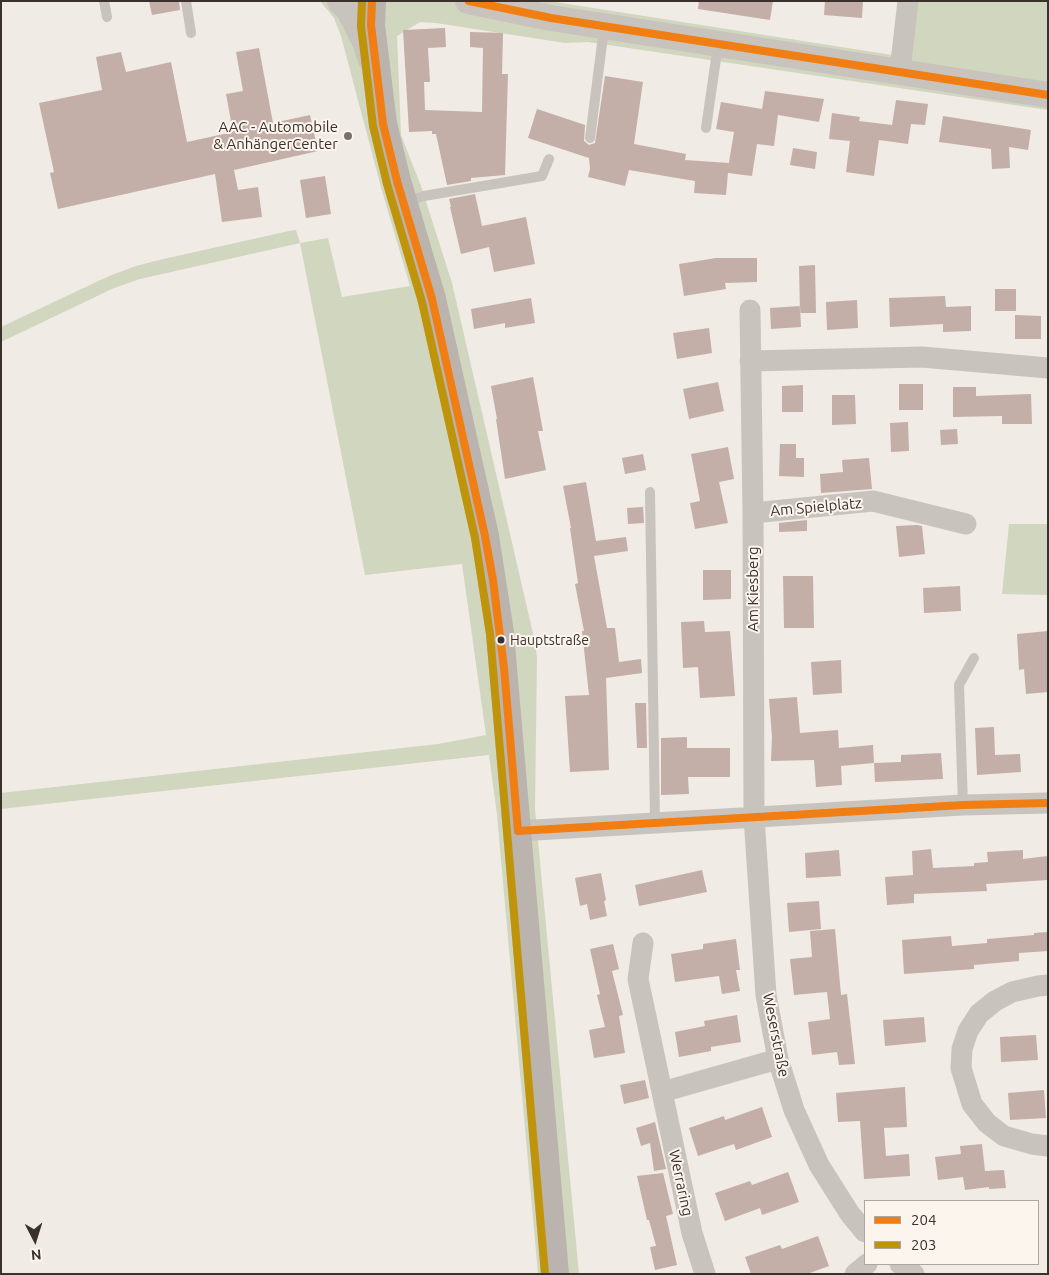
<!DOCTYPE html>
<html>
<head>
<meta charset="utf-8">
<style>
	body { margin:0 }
	#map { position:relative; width:1049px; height:1275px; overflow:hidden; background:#f0ebe5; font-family:Ubuntu,sans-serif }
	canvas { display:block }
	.frame { position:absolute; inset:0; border:2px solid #3b302b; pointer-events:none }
	.legend { position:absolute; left:864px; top:1200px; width:175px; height:65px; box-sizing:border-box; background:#fbf5ee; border:1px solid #aea6a0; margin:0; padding:6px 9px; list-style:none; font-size:15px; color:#3b302b }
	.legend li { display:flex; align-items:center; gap:10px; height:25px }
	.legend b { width:25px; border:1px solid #aea6a0 }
	.north { position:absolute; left:10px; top:1215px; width:50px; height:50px; -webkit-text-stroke:4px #fbf5ee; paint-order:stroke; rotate:175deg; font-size:14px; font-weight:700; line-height:20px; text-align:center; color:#3b302b }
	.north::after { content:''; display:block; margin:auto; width:18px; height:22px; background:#3b302b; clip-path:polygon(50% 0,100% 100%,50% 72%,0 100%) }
</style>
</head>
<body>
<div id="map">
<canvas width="1049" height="1275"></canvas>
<div class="frame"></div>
<ul class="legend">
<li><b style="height:6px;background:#f07e12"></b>204</li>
<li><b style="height:6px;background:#bf940b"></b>203</li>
</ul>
<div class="north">N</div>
</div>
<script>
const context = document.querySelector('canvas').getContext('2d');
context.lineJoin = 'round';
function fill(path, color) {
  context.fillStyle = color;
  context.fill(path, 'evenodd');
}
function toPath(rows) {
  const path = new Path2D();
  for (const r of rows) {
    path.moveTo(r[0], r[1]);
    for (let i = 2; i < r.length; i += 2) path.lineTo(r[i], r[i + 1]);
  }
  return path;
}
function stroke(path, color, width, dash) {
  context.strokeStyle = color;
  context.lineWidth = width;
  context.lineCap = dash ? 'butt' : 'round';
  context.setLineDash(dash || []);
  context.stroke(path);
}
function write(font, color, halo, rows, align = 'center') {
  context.font = font + ' Ubuntu,sans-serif';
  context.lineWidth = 4;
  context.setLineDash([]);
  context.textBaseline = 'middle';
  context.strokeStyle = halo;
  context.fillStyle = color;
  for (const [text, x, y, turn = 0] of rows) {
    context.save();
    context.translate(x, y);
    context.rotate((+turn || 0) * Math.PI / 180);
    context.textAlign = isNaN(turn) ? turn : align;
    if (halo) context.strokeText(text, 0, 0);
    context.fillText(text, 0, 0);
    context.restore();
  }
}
fill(toPath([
	[320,1,549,1,911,58,916,1,1048,1,1048,110,588,42,565,43,436,23,420,22,397,36,401,135,421,186,452,283,535,642,537,658,535,809,579,1274,538,1274,497,815,489,755,1,809,1,793,438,744,486,735,462,564,365,575,300,243,140,279,114,288,1,342,1,327,109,276,136,266,159,260,289,231,296,230,300,243,328,238,342,297,410,286,382,191,341,36,334,18],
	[1009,524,1048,524,1048,595,1002,594]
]), '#d1d6bf');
fill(toPath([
	[149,1,179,1,180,10,152,15],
	[699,1,773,1,770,20,698,9],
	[825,1,863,1,862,18,824,15],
	[445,28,446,47,428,48,430,82,424,82,425,110,482,112,483,48,470,47,470,32,503,33,502,74,508,74,505,175,471,178,471,181,447,185,436,134,432,134,432,131,409,132,403,30],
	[259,48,273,123,310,115,318,151,234,170,238,190,258,187,262,217,222,222,215,174,58,209,50,173,54,172,39,103,102,90,96,57,121,52,126,72,171,62,187,142,233,132,226,94,243,91,236,52],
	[605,76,643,82,634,144,686,154,685,160,729,163,728,168,734,132,716,129,721,102,762,109,765,91,824,99,819,122,778,115,774,146,757,144,752,176,728,173,726,195,694,193,695,181,629,170,625,186,588,177,590,169,589,158,528,138,537,109,585,125,584,141,589,145,595,143],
	[896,100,928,104,925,125,911,124,908,144,879,140,874,176,846,172,850,141,829,139,832,113,860,117,859,121,892,125],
	[943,116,1031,130,1028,150,1009,147,1010,168,992,169,991,149,939,142],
	[793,148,817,152,815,169,790,165],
	[325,176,331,214,306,218,300,180],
	[475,194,482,226,526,217,535,264,494,272,489,247,461,254,450,207,451,207,449,199],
	[716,258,757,258,757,282,725,283,726,289,684,296,679,264],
	[815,265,816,313,800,313,799,266],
	[995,289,1016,289,1016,311,995,311],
	[945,296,946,307,971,306,971,331,943,332,943,324,890,327,889,298],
	[531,298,535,323,505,328,505,323,474,329,471,309],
	[857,300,858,328,827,330,826,302],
	[800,306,801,327,771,329,770,308],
	[1015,315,1041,316,1041,339,1015,339],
	[709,328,712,353,677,359,673,333],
	[533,377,543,431,538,431,546,470,505,479,496,419,497,419,491,386],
	[718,382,724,411,689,419,683,389],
	[899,384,923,384,923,410,899,410],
	[803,385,803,412,782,412,782,386],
	[953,387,976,387,976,396,1031,394,1032,424,1002,424,1002,416,953,417],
	[832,395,855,395,856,424,832,425],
	[908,422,909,451,891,452,890,423],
	[957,429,958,444,941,445,940,430],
	[780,444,796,444,796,458,804,458,804,477,779,476],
	[728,447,734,479,719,482,728,523,695,529,690,503,700,501,691,454],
	[643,454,646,470,625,474,622,458],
	[869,458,872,489,821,493,820,474,843,472,842,460],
	[586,482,596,541,626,537,628,551,594,556,607,628,615,628,619,662,641,659,642,673,606,678,609,770,570,772,565,696,589,695,582,631,584,631,575,584,578,583,570,528,571,528,563,486],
	[643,507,644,523,628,524,627,508],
	[807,520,807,531,779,532,779,523],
	[917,525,922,526,925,554,899,557,896,526],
	[703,570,731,570,731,599,703,600],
	[783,576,813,576,814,628,784,628],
	[960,586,961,611,924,613,923,588],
	[704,621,705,632,730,631,735,696,700,698,698,667,683,668,681,622],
	[1048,631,1048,692,1026,694,1024,669,1019,670,1017,634],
	[841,660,842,693,813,695,811,662],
	[797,697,800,733,838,730,839,748,873,745,874,763,841,766,842,785,816,787,814,760,771,761,772,737,769,699],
	[635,703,646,703,647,748,637,748],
	[994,727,995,755,1020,754,1021,772,977,775,975,728],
	[687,737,687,748,730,748,730,777,688,777,689,794,661,795,661,738],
	[941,753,943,779,875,782,874,763,901,762,901,755],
	[931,849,933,868,974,866,974,863,988,862,987,852,1023,850,1023,859,1048,856,1048,880,986,884,987,891,914,894,914,903,887,905,885,877,913,875,912,851],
	[839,850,841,876,806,878,805,853],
	[702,870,707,892,639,906,635,885],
	[601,873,606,900,604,901,607,916,590,920,587,904,580,906,575,878],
	[819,901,821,929,789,932,787,903],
	[835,929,841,995,847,994,855,1064,839,1065,837,1052,812,1055,808,1022,830,1019,827,992,794,995,790,959,812,957,810,931],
	[1048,932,1048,951,1019,953,1019,961,974,965,974,969,904,974,902,940,951,936,952,946,987,943,987,939,1034,935,1034,933],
	[736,939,740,970,736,970,740,991,722,994,719,976,675,982,671,954,703,949,703,944],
	[613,944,619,969,612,971,623,1015,619,1016,625,1053,594,1058,589,1030,605,1027,597,995,600,994,590,949],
	[737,1015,741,1042,711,1047,711,1051,679,1057,675,1032,705,1026,704,1021],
	[924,1017,926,1042,885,1046,883,1020],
	[1036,1035,1038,1060,1001,1062,1000,1037],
	[645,1080,649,1098,624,1104,620,1085],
	[905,1087,907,1127,884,1128,886,1156,909,1154,910,1176,864,1179,860,1121,838,1122,836,1093],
	[1044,1090,1046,1118,1010,1120,1008,1093],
	[762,1107,772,1137,736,1150,734,1144,698,1156,689,1128,724,1116,725,1120],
	[655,1122,666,1169,654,1171,650,1143,641,1146,636,1128],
	[982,1144,985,1171,1004,1170,1006,1188,989,1189,989,1187,965,1190,963,1177,938,1180,935,1157,961,1154,960,1146],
	[788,1172,799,1202,762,1215,760,1208,725,1221,715,1193,750,1181,752,1185],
	[663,1173,673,1214,666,1216,677,1265,655,1270,650,1247,656,1246,649,1220,647,1220,637,1176],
	[818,1236,829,1266,807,1274,751,1274,745,1257,780,1245,782,1249]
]), '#c3afa7');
stroke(toPath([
	[104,1,107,17],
	[186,1,191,33],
	[706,128,718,45],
	[590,138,604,28],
	[404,202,424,196,542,176,549,159],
	[650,492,655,822],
	[963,805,959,685,974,658]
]), '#c9c3be', 10);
stroke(toPath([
	[900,71,908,1],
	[750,310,753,513,754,817,766,995,778,1059,794,1110,819,1165,850,1214,865,1232],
	[750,361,922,357,1048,368],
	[753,513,873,501,966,524],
	[518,831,963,805,1048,803],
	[643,943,638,979,692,1233,705,1274],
	[1048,985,1038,986,1012,992,995,1001,979,1014,968,1031,962,1049,961,1068,972,1104,987,1123,1004,1136,1032,1144,1048,1146],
	[662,1092,778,1059],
	[900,1264,914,1274],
	[855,1274,867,1264]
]), '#c9c3be', 21);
stroke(toPath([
	[340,1,349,10,365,42,371,60],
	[468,1,551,18,1048,95]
]), '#c9c3be', 26);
stroke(toPath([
	[372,1,371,25,383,124,397,181,432,299,485,536,500,633,555,1274]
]), '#bab3ae', 28);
stroke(toPath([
	[372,1,371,25,383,124,397,181,432,299,485,536,493,580,504,668,518,831],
	[469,1,551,18,1048,95],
	[518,831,963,805,1048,803]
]), '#f07e12', 8);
stroke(toPath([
	[362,1,361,26,373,126,387,184,422,302,475,538,490,634,545,1274]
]), '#bf940b', 8);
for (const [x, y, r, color] of [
	[348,136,5,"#7a716c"],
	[501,640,4.5,"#3b302b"]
]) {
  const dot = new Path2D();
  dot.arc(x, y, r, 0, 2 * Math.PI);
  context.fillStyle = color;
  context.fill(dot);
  stroke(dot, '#fbf5ee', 2);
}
write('14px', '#3b302b', '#fbf5ee', [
	["Hauptstraße",510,640]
], 'left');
write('15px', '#3b302b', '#fbf5ee', [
	["AAC - Automobile",338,127],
	["& AnhängerCenter",338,144]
], 'right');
write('15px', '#3b302b', '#fbf5ee', [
	["Am Spielplatz",816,507,-5],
	["Am Kiesberg",753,589,-90],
	["Weserstraße",776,1035,79],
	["Werraring",681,1183,78]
]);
</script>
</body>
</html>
